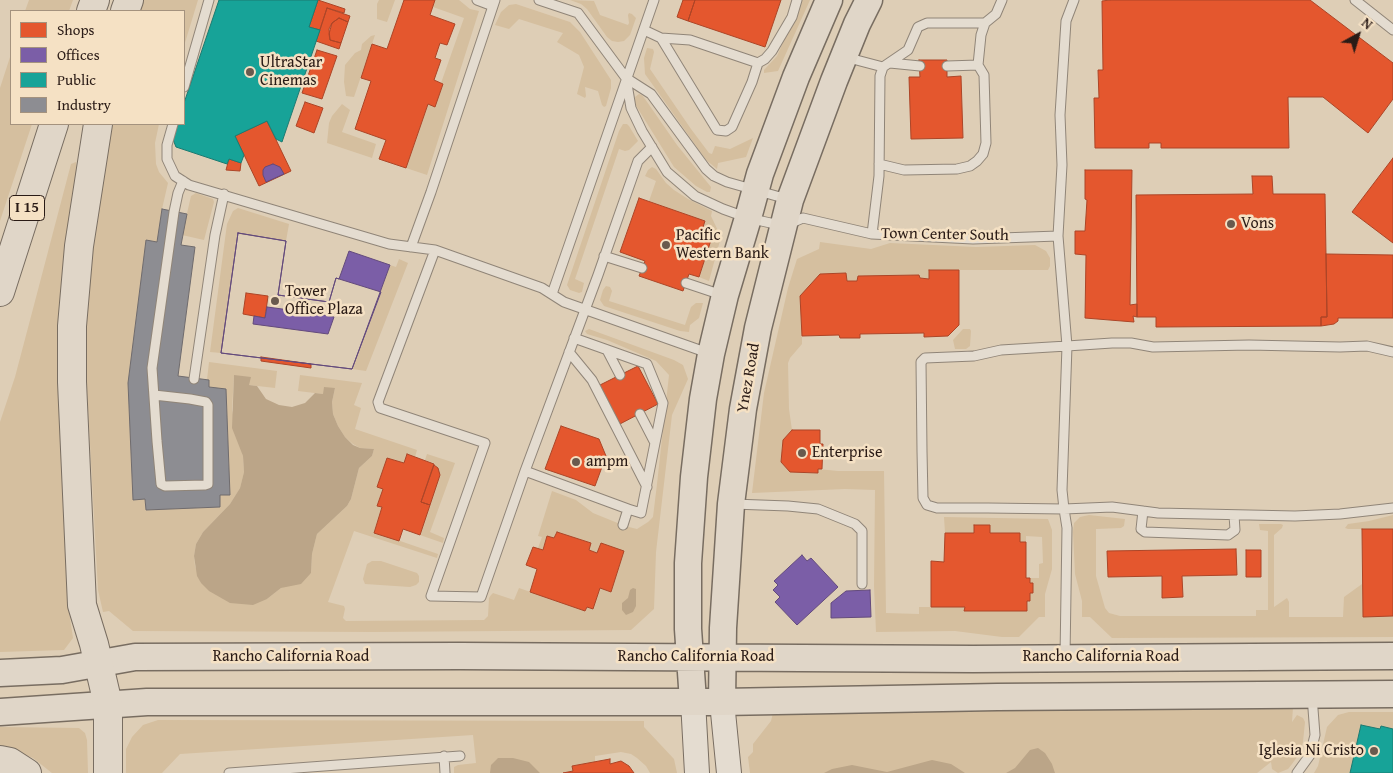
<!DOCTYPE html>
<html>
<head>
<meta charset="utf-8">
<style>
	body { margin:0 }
	#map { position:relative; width:1393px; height:773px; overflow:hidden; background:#deceb6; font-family:"Gentium Book Plus",serif }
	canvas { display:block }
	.legend { position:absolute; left:10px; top:10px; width:175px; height:115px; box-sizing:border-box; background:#f5e1c4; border:1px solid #a4927e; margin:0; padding:6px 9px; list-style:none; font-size:15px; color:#2a1b16 }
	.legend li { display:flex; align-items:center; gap:10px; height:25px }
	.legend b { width:25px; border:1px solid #a4927e }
	.north { position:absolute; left:1333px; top:10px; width:50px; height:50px; -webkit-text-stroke:4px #f5e1c4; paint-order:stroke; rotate:39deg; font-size:14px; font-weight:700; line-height:20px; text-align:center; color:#2a1b16 }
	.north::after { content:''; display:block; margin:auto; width:18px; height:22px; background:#2a1b16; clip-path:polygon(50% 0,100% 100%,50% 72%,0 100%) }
</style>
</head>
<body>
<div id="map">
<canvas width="1393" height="773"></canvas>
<ul class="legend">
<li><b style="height:14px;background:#e4572e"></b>Shops</li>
<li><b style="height:14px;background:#7b5ea7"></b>Offices</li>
<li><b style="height:14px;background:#17a398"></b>Public</li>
<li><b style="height:14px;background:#8d8d92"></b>Industry</li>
</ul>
<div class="north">N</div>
</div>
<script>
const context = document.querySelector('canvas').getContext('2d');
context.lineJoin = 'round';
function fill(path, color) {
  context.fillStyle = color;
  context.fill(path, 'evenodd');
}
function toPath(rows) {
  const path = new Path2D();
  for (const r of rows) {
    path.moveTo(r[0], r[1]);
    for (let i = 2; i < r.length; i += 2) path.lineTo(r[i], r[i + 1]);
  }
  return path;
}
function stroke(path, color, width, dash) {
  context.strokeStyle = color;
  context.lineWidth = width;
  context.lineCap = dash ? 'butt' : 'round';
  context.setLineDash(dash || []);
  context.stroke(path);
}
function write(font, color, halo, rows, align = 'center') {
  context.font = font + ' "Gentium Book Plus",serif';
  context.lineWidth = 5;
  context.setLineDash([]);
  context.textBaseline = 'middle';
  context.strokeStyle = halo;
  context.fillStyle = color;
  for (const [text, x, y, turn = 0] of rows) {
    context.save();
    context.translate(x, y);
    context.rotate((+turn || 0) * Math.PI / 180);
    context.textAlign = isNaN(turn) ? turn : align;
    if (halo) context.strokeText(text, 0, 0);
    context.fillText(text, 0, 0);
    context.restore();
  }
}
fill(toPath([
	[29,0,73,0,69,11,25,11],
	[139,0,198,0,184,46,184,11,136,11],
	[379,0,395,0,387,22,377,19,377,4],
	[435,0,459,0,470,9,479,11,427,175,406,168,428,104,435,106,443,84,441,83,464,18,433,7],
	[570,0,594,1,600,15,628,25,629,23,628,15,629,13,632,14,636,18,630,35,624,41,618,42,612,41,607,37,587,9,581,4],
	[802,0,810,0,778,71,764,73,764,70,777,56],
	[516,4,570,22,580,32,611,80,611,88,606,106,604,107,602,105,598,91,585,87,586,96,585,98,577,94,584,67,579,55,557,42,563,33,519,19,509,29,495,25,501,12,509,5],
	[375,35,354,97,346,96,344,82,345,65,355,53,361,50,362,44,371,36],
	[647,48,653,49,654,52,650,69,691,129,709,153,712,154,715,146,730,149,753,138,746,157,718,163,717,169,706,160,645,74,644,58],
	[11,54,11,124,32,124,0,221,0,88],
	[639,94,642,95,645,99,677,145,711,187,710,192,707,192,696,186,674,167,635,104,635,97],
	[342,104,350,110,342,132,376,144,372,158,327,143,329,123,332,116],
	[110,124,159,124,155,143,156,164,159,172,168,183,162,209,157,242,146,241,128,383,133,499,145,499,146,510,220,507,220,495,230,495,226,390,209,387,209,381,207,380,209,362,277,371,275,388,249,385,234,375,232,410,243,456,244,472,240,488,230,504,203,532,196,544,194,556,195,566,201,583,267,599,281,588,311,573,312,554,317,534,347,506,351,499,359,468,372,456,374,449,360,448,353,444,345,437,338,426,333,414,332,402,335,388,323,394,298,391,300,375,362,383,354,405,361,408,355,429,417,450,415,457,407,454,404,463,387,458,377,487,383,489,377,505,382,507,374,532,438,554,437,558,354,531,328,602,344,606,345,609,343,618,346,621,484,620,488,616,489,598,491,595,493,593,514,600,519,588,585,611,587,607,593,609,600,588,611,592,624,551,601,544,597,553,589,550,591,543,557,532,554,538,547,536,543,550,538,548,542,537,538,536,552,491,576,500,593,513,625,526,637,529,648,522,653,517,657,484,669,375,656,361,607,340,587,334,585,331,589,329,674,360,683,365,688,379,672,415,656,552,654,609,631,630,374,632,133,631,109,611,103,612,98,590,85,352,86,294],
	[623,124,627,124,629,126,638,141,629,150,625,151,619,149,575,279,584,283,582,292,579,293,570,290,567,285,619,131],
	[76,162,77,168,63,289,61,452,67,552,69,611,73,638,64,650,0,652,0,422,15,377,34,305,71,164],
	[652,167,656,169,666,183,674,190,688,199,712,211,711,216,721,237,709,281,699,277,712,237,701,233,705,221,649,201,656,181,645,176,648,170],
	[196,193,213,199,214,202,204,240,182,235,191,196],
	[238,208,289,224,286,241,238,234,221,353,210,352,227,224,233,211],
	[820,242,871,249,890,243,976,247,1035,245,1046,251,1050,258,1050,266,1048,270,929,270,929,279,920,278,919,275,858,276,857,281,847,281,846,273,820,274,802,336,802,344,790,358,788,363,789,409,792,430,783,440,781,462,790,472,818,473,818,469,838,471,884,471,886,613,919,614,919,607,965,607,965,611,1027,611,1030,593,1033,593,1030,578,1039,578,1039,564,1043,563,1042,537,1026,536,1026,542,1020,542,1020,533,990,533,989,525,974,525,974,533,945,533,944,517,1048,519,1052,530,1052,569,1045,594,1045,617,1039,617,1019,637,1002,637,955,631,876,632,874,586,875,490,845,489,752,493,764,393,788,288,797,259,819,249],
	[399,259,408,263,366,371,352,369,390,265,396,267],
	[606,286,610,287,612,291,609,301,685,325,691,307,696,303,703,303,699,318,690,325,689,332,680,331,604,306,600,300,603,290],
	[963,329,970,329,971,331,970,346,966,349,955,349,953,340],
	[427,454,455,463,430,532,444,538,443,543,420,535,440,475,439,471,434,463,425,460],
	[1089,515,1125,519,1124,526,1121,528,1096,529,1096,576,1105,608,1109,613,1120,616,1256,616,1256,610,1268,610,1268,531,1260,530,1259,524,1281,524,1283,525,1282,528,1274,535,1274,607,1287,598,1289,602,1289,617,1343,617,1344,597,1362,584,1363,616,1393,616,1393,637,1112,638,1090,617,1082,617,1082,601,1075,574,1073,532,1074,523,1080,517],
	[1393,515,1393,529,1348,529,1345,528,1348,524,1369,521],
	[372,561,381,561,417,573,419,576,419,582,416,585,410,587,365,584,363,579,367,564],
	[1293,707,1292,722,1297,715,1303,718,1305,722,1303,742,1300,753,1292,764,1288,769,1278,773,1272,769,1271,762,1257,773,750,773,748,757,753,752,753,744,771,721,773,713],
	[1349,712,1393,712,1393,773,1314,773,1318,766,1327,727,1338,715],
	[158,720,644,721,644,727,674,759,677,773,650,773,646,766,637,758,631,754,621,752,595,756,595,762,572,766,573,771,563,773,454,773,454,767,458,765,476,763,473,735,180,754,162,773,126,773,126,749,132,737,143,725],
	[0,727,79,728,85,733,87,740,88,773,52,773,33,758,0,745]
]), '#d5bf9f');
fill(toPath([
	[234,375,251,377,249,385,257,386,266,399,279,405,292,407,305,403,315,393,323,394,324,387,335,388,332,402,333,414,338,426,345,437,353,445,360,448,374,449,372,456,359,468,351,499,347,506,317,534,312,554,311,573,301,584,281,588,267,599,253,605,230,603,209,591,201,583,197,576,194,556,196,544,203,532,230,504,240,488,244,472,243,456,232,428],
	[633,588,636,589,636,606,633,612,626,615,622,610,622,603,628,598,630,590],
	[1038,748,1045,753,1052,764,1055,773,1006,773,1015,768,1030,750],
	[498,758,513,758,529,762,540,773,490,773,491,765],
	[932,760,951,764,965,773,824,773,832,769,852,765,887,772]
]), '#bba588');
const shops = toPath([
	[318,0,345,9,344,13,327,8,320,30,309,27,318,0],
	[404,0,435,0,430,15,455,24,447,45,440,43,435,58,441,60,434,80,443,84,435,107,428,104,406,168,379,159,386,140,355,129,371,81,361,78,372,44,387,49,404,0],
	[683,0,695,0,688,21,677,17,683,0],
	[695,0,781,0,765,47,688,21,695,0],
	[1110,0,1310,0,1393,63,1393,99,1368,133,1323,97,1288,97,1289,148,1161,148,1161,143,1149,143,1149,148,1095,148,1094,98,1099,98,1098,70,1103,70,1102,1,1110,0],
	[327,8,350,16,348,22,339,18,332,23,329,29,330,40,341,43,339,49,316,41,327,8],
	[339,18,348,22,341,43,330,40,329,34,332,23,339,18],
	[317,50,337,56,322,99,302,93,317,50],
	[919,60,947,60,947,77,961,76,963,138,911,139,909,77,920,77,919,60],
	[305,102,323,108,314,133,296,126,305,102],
	[267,121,291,171,259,186,235,136,267,121],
	[1393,158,1393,243,1352,212,1393,158],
	[229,159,241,163,240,171,226,170,229,159],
	[1085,170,1132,170,1130,305,1137,304,1137,317,1133,316,1134,322,1085,318,1086,255,1075,254,1075,231,1085,231,1087,200,1085,199,1085,170],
	[1252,176,1272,176,1273,194,1325,194,1327,317,1321,317,1321,326,1156,327,1156,317,1137,317,1136,195,1253,194,1252,176],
	[639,198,705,221,701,233,712,237,699,277,689,274,683,291,639,276,645,261,620,252,639,198],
	[1326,254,1393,255,1393,318,1338,318,1338,321,1334,324,1321,326,1321,317,1327,317,1326,254],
	[929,270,959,270,959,325,948,336,924,337,924,333,860,334,860,338,840,338,839,335,802,336,800,296,820,274,846,273,847,281,857,281,858,276,919,275,920,278,929,279,929,270],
	[246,293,268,296,265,318,243,314,246,293],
	[261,357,311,364,311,368,261,361,261,357],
	[638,366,658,404,618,425,598,386,638,366],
	[561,426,599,439,606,456,595,486,545,469,561,426],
	[792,430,820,430,820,444,823,444,822,469,818,469,818,473,790,472,781,462,783,440,792,430],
	[407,454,434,464,421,502,430,505,420,535,403,529,399,541,374,533,382,507,377,506,383,489,377,487,387,458,404,463,407,454],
	[434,465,438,468,440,475,430,505,421,502,434,465],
	[974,525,990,525,990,533,1020,533,1020,542,1026,542,1026,578,1030,578,1030,583,1033,583,1033,593,1030,593,1030,601,1027,601,1027,611,964,611,965,607,931,607,931,561,944,562,945,533,974,533,974,525],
	[1362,529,1393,529,1393,616,1363,617,1362,529],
	[557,532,591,543,589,550,597,553,601,543,624,551,611,592,600,588,593,609,587,607,585,611,530,592,537,569,526,565,533,547,543,550,547,536,554,538,557,532],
	[1236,549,1237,575,1182,576,1183,597,1162,598,1162,576,1108,577,1107,551,1236,549],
	[1246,550,1261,550,1261,577,1246,577,1246,550],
	[610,759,610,764,621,761,629,766,634,773,563,773,573,771,572,766,610,759]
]);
fill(shops, '#e4572e');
stroke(shops, '#ac4527', 1);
const offices = toPath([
	[273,164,280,167,284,174,266,182,263,175,263,170,265,167,273,164],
	[238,233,286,241,278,295,329,302,336,278,381,292,352,369,221,353,238,233],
	[267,307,312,313,334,317,328,334,253,324,254,316,265,318,267,307],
	[238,233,286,241,278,295,329,302,336,278,339,279,349,251,390,265,352,369,221,353,238,233],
	[802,555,807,561,811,558,838,587,797,625,775,602,780,597,773,590,778,585,774,581,802,555],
	[870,590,871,617,831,618,831,603,846,591,870,590]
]);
fill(offices, '#7b5ea7');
stroke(offices, '#634a7c', 1);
const public = toPath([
	[219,0,318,0,309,27,320,30,282,142,276,139,267,121,235,136,244,155,241,163,229,159,227,164,176,147,172,137,177,124,184,124,184,103,219,0],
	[1361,725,1380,729,1381,726,1393,729,1393,773,1350,773,1361,725]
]);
fill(public, '#17a398');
stroke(public, '#1d7a71', 1);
const industry = toPath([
	[162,209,187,214,181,245,195,247,178,376,209,380,209,387,226,389,230,495,220,495,220,507,146,510,145,499,133,500,128,383,146,240,157,242,162,209]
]);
fill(industry, '#8d8d92');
stroke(industry, '#6f6b6d', 1);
const lane = toPath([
	[477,0,493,6],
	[539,0,578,13,626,78,651,94,706,169,714,176,727,182,787,199],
	[1074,0,1066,21,1060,115,1062,165,1058,236,1067,346,1112,343,1131,343,1153,347,1249,345,1340,347,1367,346,1393,352],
	[1355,0,1393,30],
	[644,30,661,38,690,40,758,63,752,82,732,127,726,131,717,130,661,38],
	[845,57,883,67],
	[758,63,765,59,772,51,792,17,797,0],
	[890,63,920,66],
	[947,66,978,65],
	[626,78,631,108,642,131,667,172,695,196,723,209,748,218,784,226,803,218,872,234,973,239,1058,236],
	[184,87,209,0],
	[173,124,167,145,167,159,175,176,189,185,389,244,435,250,542,288,564,302,708,353],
	[879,164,904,170,957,169,970,166,977,161,983,154,986,143,984,75,978,65,981,35,985,23,996,14,1002,0],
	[872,234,879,176,880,76,883,67,908,50,918,27,927,23,985,23],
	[411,247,431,192,495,0],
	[435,250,378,402,380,408,485,443,431,596,481,597,525,471,598,275,638,161,652,147],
	[604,256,642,268],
	[686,283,722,295],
	[552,294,654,0],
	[574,338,647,364,663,403,641,513,628,509],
	[607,350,620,375],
	[569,352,592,380,647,487],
	[194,379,215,235,224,194],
	[154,395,190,399,206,402,208,405,208,484,205,485,165,486,161,484,157,441,152,368,174,212,178,193,183,181],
	[640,414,655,443],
	[525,471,628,509,623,525],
	[733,504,788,506,818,509,855,524,862,531,862,584],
	[1143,511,1141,529,1145,532,1228,535,1235,530,1234,515],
	[1065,657,1067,528,1064,509,1062,490,1067,346,1001,350,974,356,925,358,921,362,922,451,923,498,927,505,937,508,988,508,1064,509,1112,507,1158,513,1295,516,1340,514,1393,508],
	[444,756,445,773],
	[229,773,460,756],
	[1297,773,1310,755,1315,735,1312,696]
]);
const secondary = toPath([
	[693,701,697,773],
	[722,702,729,773]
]);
const primary = toPath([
	[0,673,62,670,135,657,460,656,973,659,1393,656],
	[693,701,688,629,688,563,694,477,703,399,711,354,725,295,748,218,760,174,796,77,829,0],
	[722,702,723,628,731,504,743,409,758,328,790,200,834,81,857,24,869,0],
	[0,712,147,702,722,702,997,697,1393,694]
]);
const highway = toPath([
	[91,11,95,0],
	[125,11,129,0],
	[98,124,79,246,72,326,72,382,82,605,94,644,108,704,108,773],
	[0,292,54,124],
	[0,760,10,762,27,773]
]);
stroke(lane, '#908578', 11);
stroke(secondary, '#786d61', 26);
stroke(primary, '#786d61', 29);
stroke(highway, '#786d61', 30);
stroke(lane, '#e4dcd0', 9);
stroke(secondary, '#e4dcd0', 24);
stroke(primary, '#e0d6c8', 26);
stroke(highway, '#e0d6c8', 28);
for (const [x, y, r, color] of [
	[250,72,5,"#695a4e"],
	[1231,224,5,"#695a4e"],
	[666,245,5,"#695a4e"],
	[275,301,5,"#695a4e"],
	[802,453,5,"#695a4e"],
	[576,462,5,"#695a4e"],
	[1374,751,5,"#695a4e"]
]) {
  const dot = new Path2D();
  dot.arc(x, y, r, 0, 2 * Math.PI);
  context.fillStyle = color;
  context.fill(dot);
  stroke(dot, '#f5e1c4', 2);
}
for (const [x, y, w] of [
	[27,208,35]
]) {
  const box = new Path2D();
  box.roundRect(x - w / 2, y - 12.5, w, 25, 4);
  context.fillStyle = '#f5e1c4';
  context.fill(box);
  stroke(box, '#2a1b16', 1);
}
write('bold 15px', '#2a1b16', null, [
	["I 15",27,208]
]);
write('16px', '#2a1b16', '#f5e1c4', [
	["UltraStar",260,63],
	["Cinemas",260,81],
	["Vons",1241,224],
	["Pacific",676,236],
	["Western Bank",676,254],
	["Tower",285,292],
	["Office Plaza",285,310],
	["Enterprise",812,453],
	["ampm",586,462],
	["Iglesia Ni Cristo",1364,751,"right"]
], 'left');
write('16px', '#2a1b16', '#f5e1c4', [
	["Town Center South",945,235,1],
	["Ynez Road",749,378,-80],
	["Rancho California Road",291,657],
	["Rancho California Road",696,657],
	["Rancho California Road",1101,657]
]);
</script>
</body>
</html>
